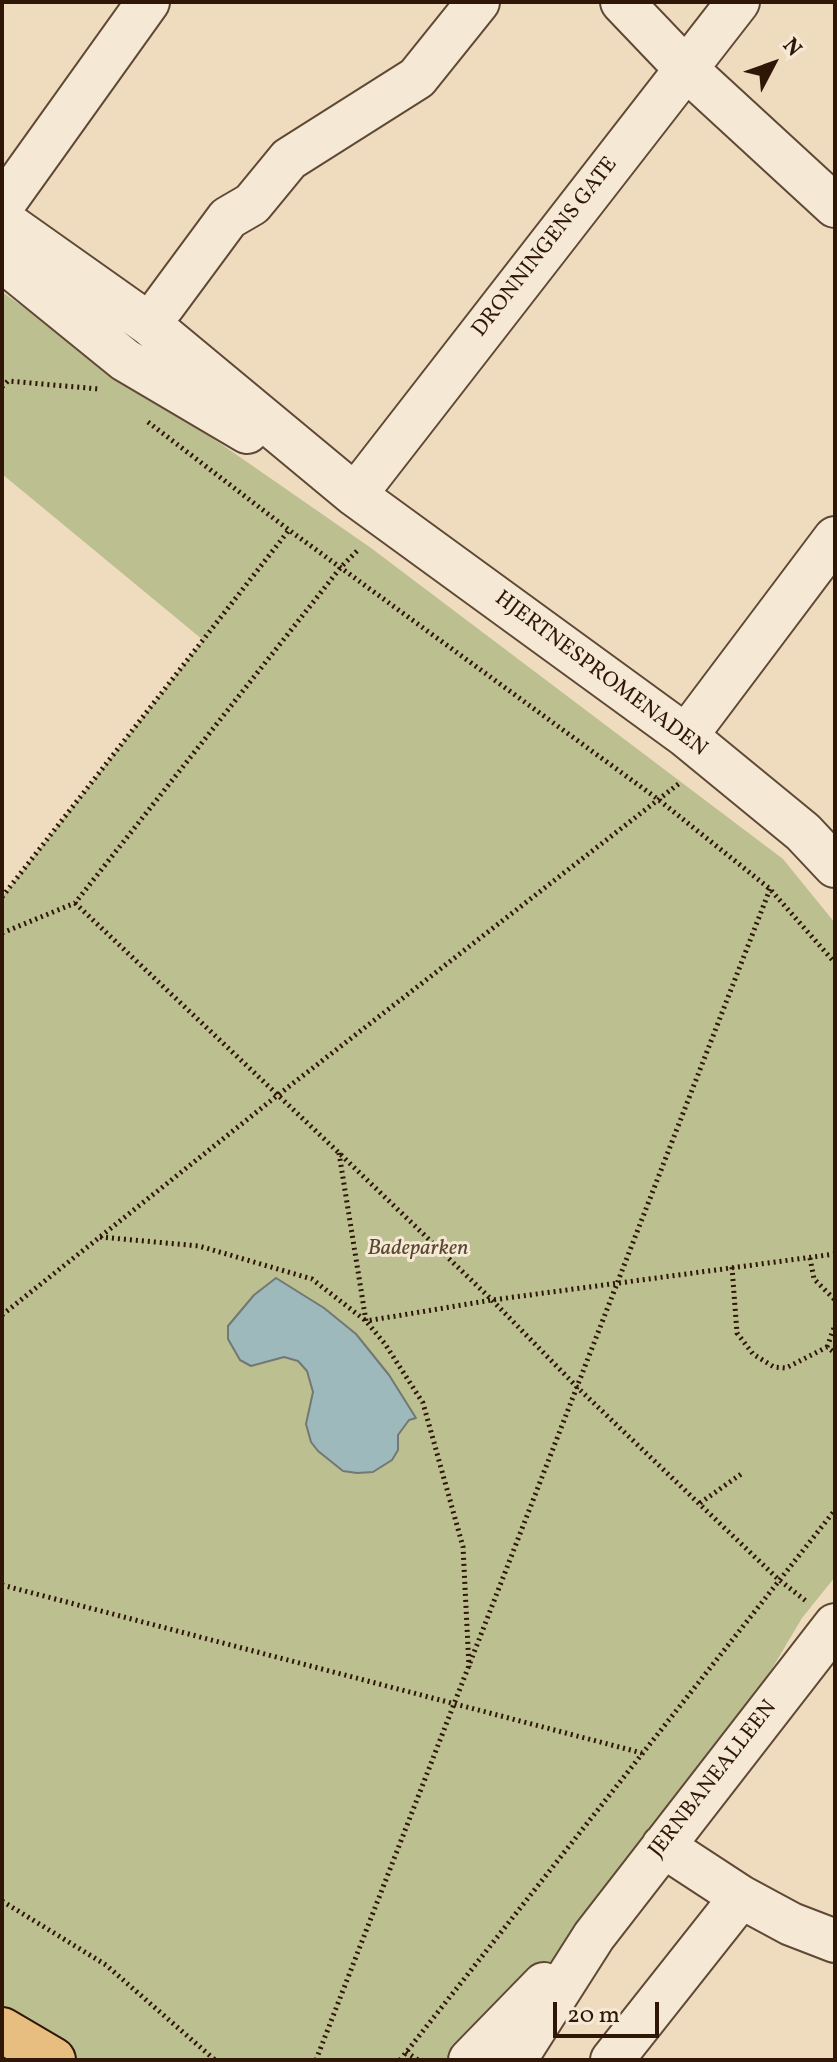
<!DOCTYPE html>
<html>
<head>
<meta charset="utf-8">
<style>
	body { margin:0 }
	#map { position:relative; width:837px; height:2062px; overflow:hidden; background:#efdcbf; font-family:Vollkorn,serif }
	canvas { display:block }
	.frame { position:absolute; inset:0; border:4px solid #2f1607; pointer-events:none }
	.north { position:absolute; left:733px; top:24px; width:80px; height:80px; -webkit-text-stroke:6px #f5e8d5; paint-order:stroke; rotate:49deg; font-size:22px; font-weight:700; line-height:32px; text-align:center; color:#2f1607 }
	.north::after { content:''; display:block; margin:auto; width:28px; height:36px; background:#2f1607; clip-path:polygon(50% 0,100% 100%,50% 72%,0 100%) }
	.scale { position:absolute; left:553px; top:2002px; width:106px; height:36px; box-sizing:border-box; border:4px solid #2f1607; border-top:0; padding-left:10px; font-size:24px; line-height:28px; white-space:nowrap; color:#2f1607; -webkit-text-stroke:6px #f5e8d5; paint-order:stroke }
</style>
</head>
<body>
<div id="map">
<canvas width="837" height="2062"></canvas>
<div class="frame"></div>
<div class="north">N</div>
<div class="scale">20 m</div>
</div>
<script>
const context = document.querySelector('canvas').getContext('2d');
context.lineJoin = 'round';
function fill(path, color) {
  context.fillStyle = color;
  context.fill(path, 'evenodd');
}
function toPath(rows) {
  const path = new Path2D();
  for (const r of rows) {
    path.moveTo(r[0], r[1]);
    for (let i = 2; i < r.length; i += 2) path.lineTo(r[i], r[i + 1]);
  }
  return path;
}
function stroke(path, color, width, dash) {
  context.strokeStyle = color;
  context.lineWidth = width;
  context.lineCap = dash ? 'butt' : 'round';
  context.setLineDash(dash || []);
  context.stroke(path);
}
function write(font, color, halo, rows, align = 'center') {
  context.font = font + ' Vollkorn,serif';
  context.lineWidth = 6;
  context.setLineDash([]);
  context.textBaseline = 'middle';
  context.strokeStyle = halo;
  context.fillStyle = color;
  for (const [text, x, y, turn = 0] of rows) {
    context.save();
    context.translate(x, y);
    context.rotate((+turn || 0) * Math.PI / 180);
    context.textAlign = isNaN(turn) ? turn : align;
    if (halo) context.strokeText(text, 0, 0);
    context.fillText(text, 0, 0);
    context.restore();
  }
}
fill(toPath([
	[2,292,371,548,783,859,835,923,835,1577,802,1618,541,2060,2,2060,2,897,203,640,2,474]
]), '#bcbf90');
const water = toPath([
	[276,1278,324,1308,356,1334,389,1375,416,1418,409,1420,398,1435,398,1450,392,1460,373,1472,357,1473,343,1471,318,1451,311,1442,306,1424,313,1392,307,1371,298,1361,284,1357,251,1366,240,1360,228,1339,228,1326,254,1295,276,1278]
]);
fill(water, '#9eb9bb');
stroke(water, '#727873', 2);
const minor = toPath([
	[622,2,685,68,835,206],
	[2,206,148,2],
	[2,220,149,324,355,495,686,736,803,832,835,866],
	[2,260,125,360,247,432],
	[163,306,228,218,252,204,289,159,417,78,478,2],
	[355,495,738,2],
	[686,736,835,538],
	[663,1846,741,1897,791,1924,835,1941],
	[470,2060,544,1984],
	[515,2060,594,1936,835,1625],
	[612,2060,741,1897]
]);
const major = toPath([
	[2,2030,53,2060]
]);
stroke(minor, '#5f4835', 46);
stroke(major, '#2f1607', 48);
stroke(toPath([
	[2,387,8,381,99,389],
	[148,422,289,530,659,800,770,889,835,963],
	[2,897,289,530],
	[75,903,338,1152,492,1300,578,1388,778,1579,806,1601],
	[2,933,75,903,341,567,357,551],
	[339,1153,366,1321,492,1300,835,1254],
	[100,1237,199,1246,312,1279,366,1321,385,1344,423,1403,463,1547,469,1667],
	[810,1258,814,1279,835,1300],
	[732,1267,737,1333,753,1354,774,1367,786,1368,827,1347,835,1353],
	[2,1315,278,1095,681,782],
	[827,1347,835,1325],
	[700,1503,744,1472],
	[2,1585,642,1753],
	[2,1901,106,1965,215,2060],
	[406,2052,418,2060],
	[316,2060,770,889],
	[400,2060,835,1510]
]), '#2f1607', 5, [2, 4]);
stroke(minor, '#f5e8d5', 42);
stroke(major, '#e8be80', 44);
write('22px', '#2f1607', '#f5e8d5', [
	["DRONNINGENS GATE",546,248,-52],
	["HJERTNESPROMENADEN",600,675,37],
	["JERNBANEALLEEN",714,1780,-52]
]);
write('italic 22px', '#594930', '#f5e8d5', [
	["Badeparken",418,1250]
]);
</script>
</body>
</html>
